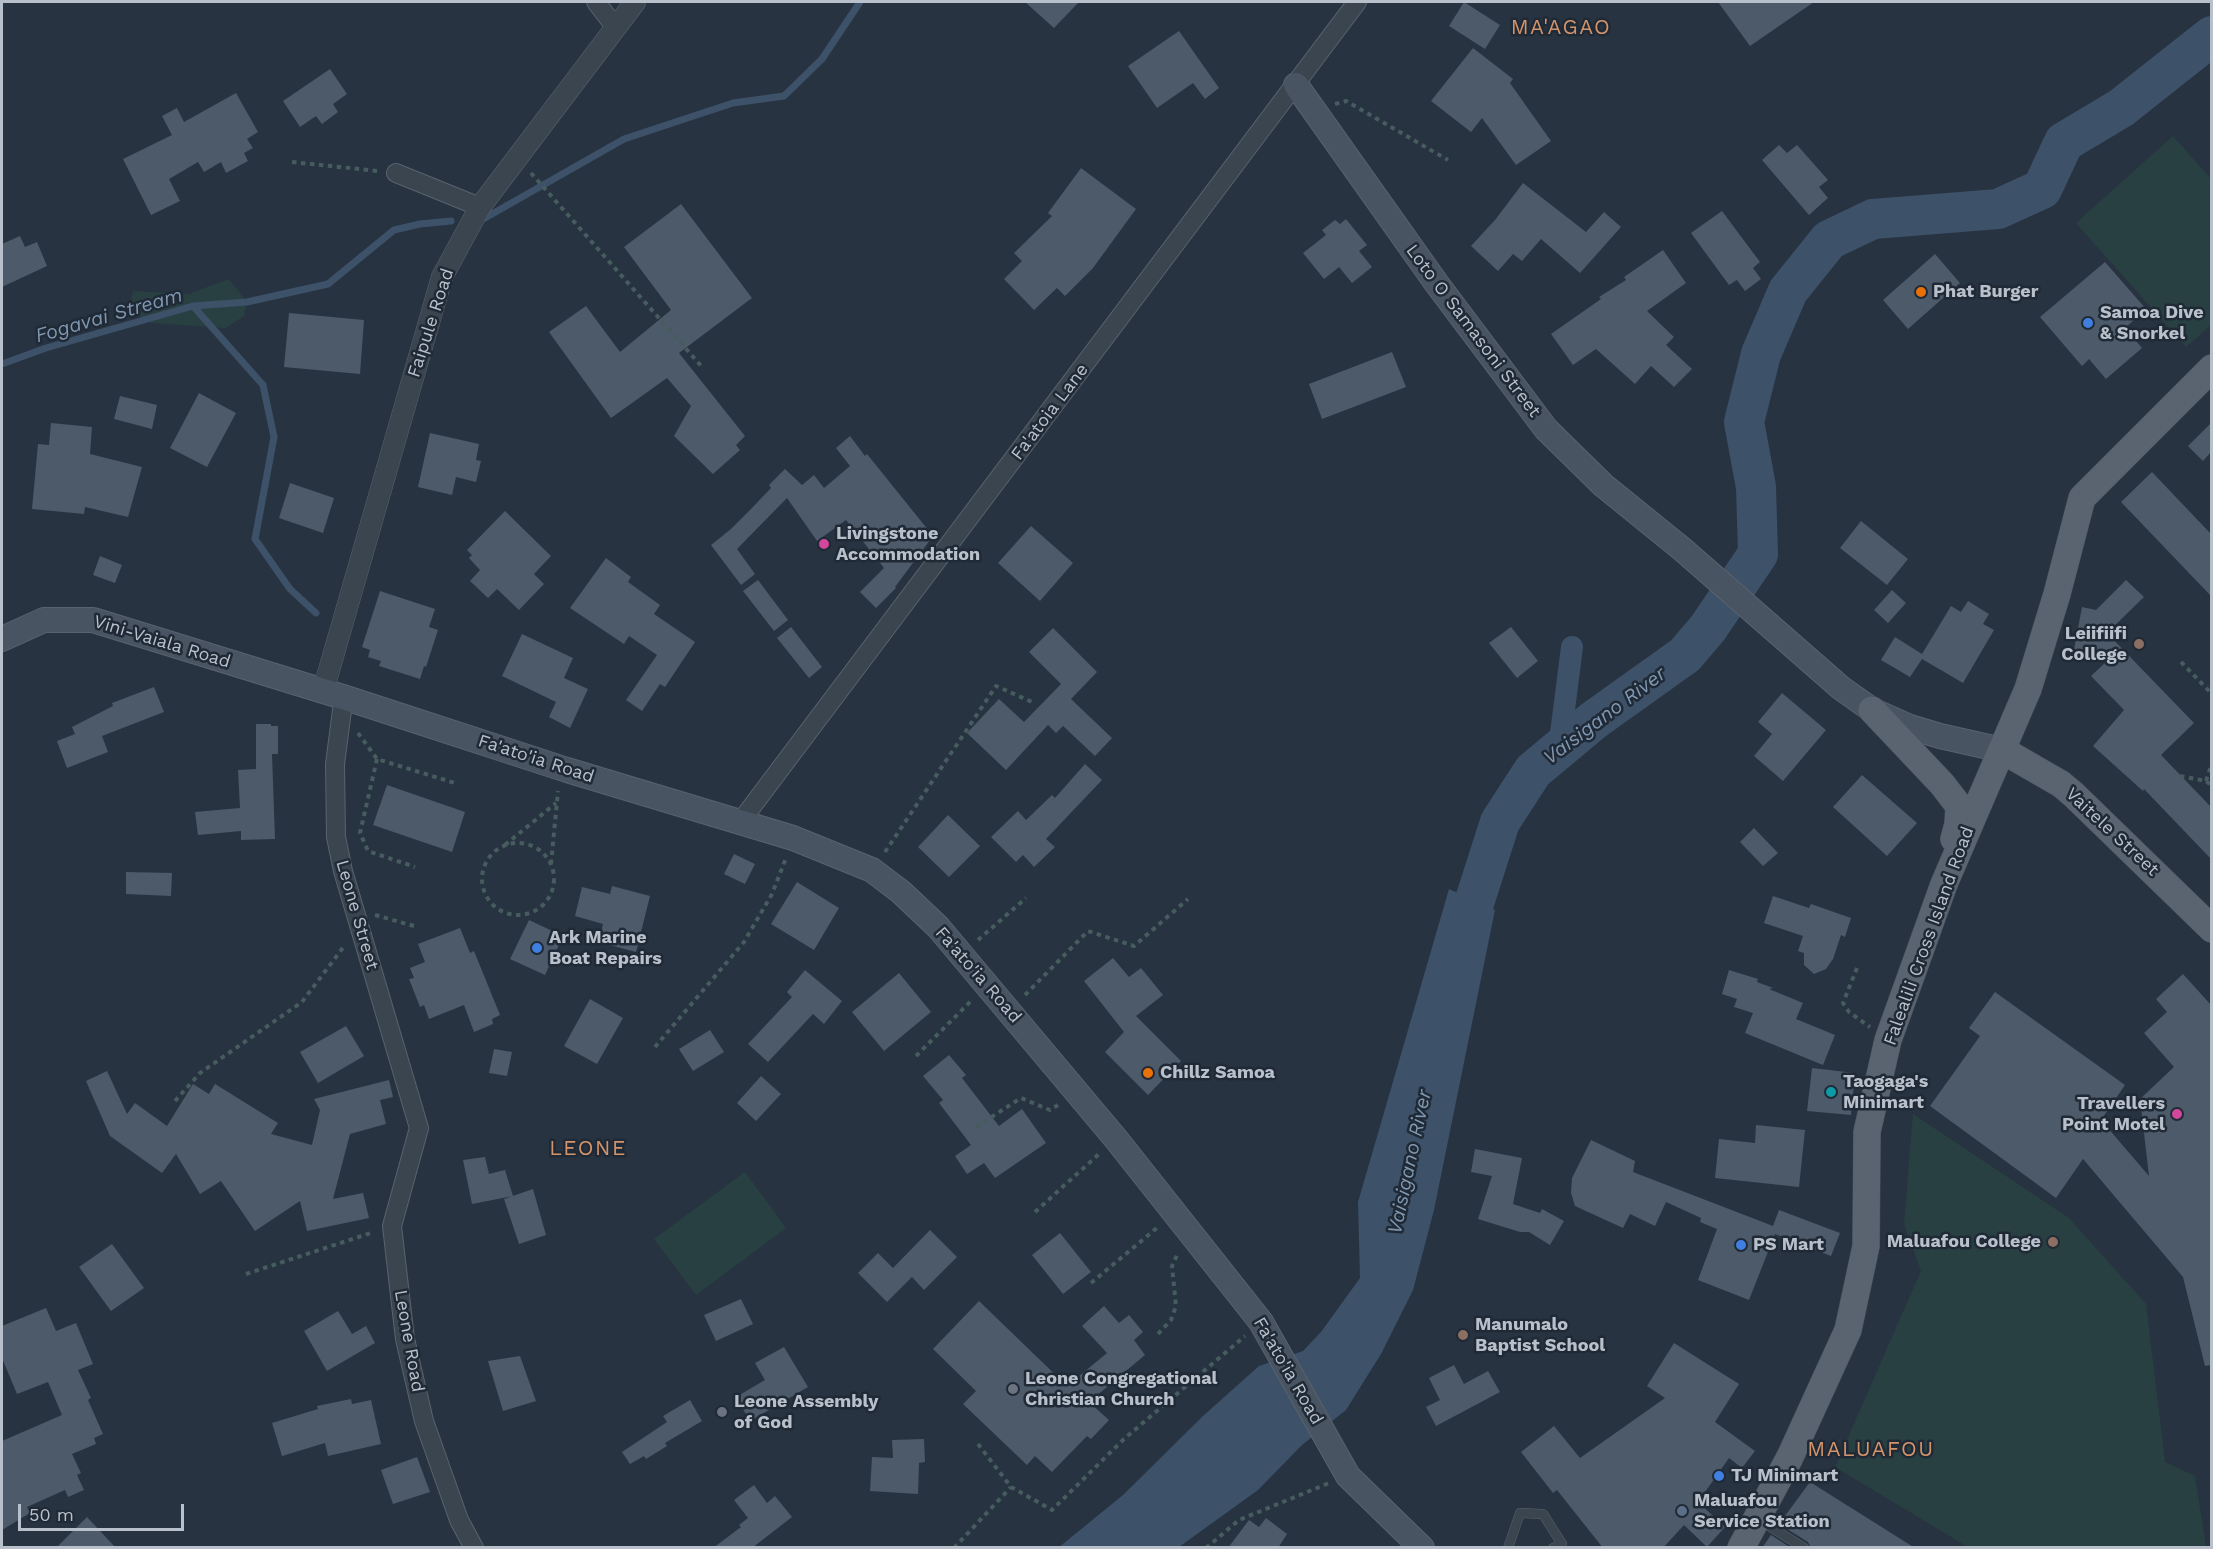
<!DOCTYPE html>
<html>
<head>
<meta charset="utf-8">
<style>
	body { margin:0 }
	#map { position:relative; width:2213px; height:1549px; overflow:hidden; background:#273341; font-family:"Work Sans",sans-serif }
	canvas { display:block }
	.frame { position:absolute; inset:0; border:3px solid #b8c0cb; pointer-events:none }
	.scale { position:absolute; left:18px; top:1504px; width:166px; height:27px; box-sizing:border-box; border:3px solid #b8c0cb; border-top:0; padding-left:8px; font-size:18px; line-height:21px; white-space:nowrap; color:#b8c0cb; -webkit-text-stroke:4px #202a36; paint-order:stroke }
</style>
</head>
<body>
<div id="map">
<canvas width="2213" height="1549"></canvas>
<div class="frame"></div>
<div class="scale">50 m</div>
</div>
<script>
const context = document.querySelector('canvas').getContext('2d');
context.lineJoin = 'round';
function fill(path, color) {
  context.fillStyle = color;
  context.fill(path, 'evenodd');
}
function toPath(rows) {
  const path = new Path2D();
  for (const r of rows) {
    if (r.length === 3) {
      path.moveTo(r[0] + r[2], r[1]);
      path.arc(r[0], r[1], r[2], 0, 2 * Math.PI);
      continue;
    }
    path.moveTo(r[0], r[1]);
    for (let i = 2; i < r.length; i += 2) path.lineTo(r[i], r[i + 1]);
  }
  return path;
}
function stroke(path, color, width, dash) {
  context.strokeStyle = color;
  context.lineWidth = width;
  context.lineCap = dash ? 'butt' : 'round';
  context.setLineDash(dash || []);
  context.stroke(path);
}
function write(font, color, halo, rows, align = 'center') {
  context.font = font + ' "Work Sans",sans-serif';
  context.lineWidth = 5;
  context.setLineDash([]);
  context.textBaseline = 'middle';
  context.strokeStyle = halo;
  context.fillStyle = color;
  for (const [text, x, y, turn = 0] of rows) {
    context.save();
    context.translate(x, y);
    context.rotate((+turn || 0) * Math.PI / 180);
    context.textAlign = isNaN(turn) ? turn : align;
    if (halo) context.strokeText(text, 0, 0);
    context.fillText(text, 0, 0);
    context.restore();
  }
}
fill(toPath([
	[2173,136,2211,179,2211,325,2186,347,2076,223],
	[229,279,247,302,244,316,226,328,152,323,129,311,133,291,189,294],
	[1913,1114,2069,1218,2146,1304,2165,1462,2195,1476,2206,1547,1968,1547,1835,1467,1921,1271,1904,1224],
	[745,1172,786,1228,696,1295,654,1239]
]), '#294042');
fill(toPath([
	[1449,889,1495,910,1434,1210,1413,1290,1381,1354,1346,1410,1302,1445,1258,1490,1179,1547,1058,1548,1123,1495,1203,1416,1259,1366,1303,1351,1321,1332,1360,1278,1358,1202]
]), '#3d5169');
stroke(toPath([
	[485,218,624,139,733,103,784,96,822,59,860,2],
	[193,306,247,302,328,284,394,230,420,224,451,221],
	[2,364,46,348,193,306,263,385,274,437,255,539,290,589,316,613]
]), '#3d5169', 7);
stroke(toPath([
	[1559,749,1572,647]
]), '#3d5169', 22);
stroke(toPath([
	[1458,953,1500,822,1533,771,1594,720,1685,655,1708,628,1758,554,1756,487,1744,422,1761,354,1788,291,1829,240,1873,219,1998,209,2042,189,2064,142,2121,108,2212,36]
]), '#3d5169', 40);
fill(toPath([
	[1025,2,1079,2,1054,28],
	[1464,2,1500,25,1485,49,1449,26],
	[1718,2,1814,2,1750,46],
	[1179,31,1219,88,1205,99,1193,83,1157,108,1128,66],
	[1473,48,1513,79,1510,83,1551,141,1516,165,1482,118,1471,132,1431,101],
	[330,69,347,94,333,104,338,112,322,124,316,116,300,127,283,101],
	[236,93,258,132,247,139,253,148,244,153,248,161,226,173,221,162,204,172,198,162,169,179,180,201,151,215,123,159,172,135,162,116,177,108,184,122],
	[1779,145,1787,153,1797,145,1828,180,1819,187,1828,198,1809,215,1762,160],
	[1081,168,1136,209,1093,268,1065,296,1057,288,1034,310,1004,279,1022,261,1014,253,1052,216,1048,213],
	[1523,183,1586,232,1604,212,1621,227,1580,273,1541,239,1522,261,1513,254,1498,271,1471,246,1495,220],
	[681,204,752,298,679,353,745,436,736,445,740,450,713,474,674,436,691,406,667,378,611,418,549,332,586,306,620,352,671,310,624,247],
	[1722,211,1760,262,1753,268,1761,279,1745,291,1737,280,1729,285,1691,233],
	[1346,219,1367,245,1359,251,1372,267,1352,283,1339,267,1324,279,1303,253,1326,235,1322,230,1335,220,1340,224],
	[20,236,25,247,37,242,47,266,2,287,2,244],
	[1663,250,1686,283,1647,311,1674,337,1666,345,1692,369,1674,387,1651,366,1635,384,1596,349,1573,365,1551,334,1601,299,1599,297,1626,280,1624,277],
	[1935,254,1960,283,1908,329,1883,300],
	[2105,262,2146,309,2125,328,2142,348,2106,379,2089,359,2082,366,2040,317],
	[289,313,364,320,360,374,284,367],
	[1392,352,1406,387,1322,419,1309,384],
	[199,393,236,413,207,467,170,448],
	[120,396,157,405,152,429,114,419],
	[51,423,92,427,90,454,142,467,128,517,85,507,84,514,32,509,38,444,49,445],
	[2211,423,2211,452,2203,461,2188,446],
	[430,433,479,444,476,460,481,461,476,482,456,477,452,495,418,487],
	[850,436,865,456,867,454,933,536,895,587,896,588,876,608,860,592,884,568,846,520,817,541,787,498,737,549,755,574,741,585,711,545,731,529,751,509,771,488,769,485,785,469,802,485,814,475,824,488,850,466,836,448],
	[2152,472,2211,534,2211,596,2121,502],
	[290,483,334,498,323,533,279,518],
	[505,511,551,556,534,574,544,584,519,610,497,589,488,598,470,581,480,570,469,558,472,555,467,550],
	[1861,521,1908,559,1887,585,1840,548],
	[1031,526,1073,563,1040,601,998,563],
	[100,556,122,565,115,583,93,575],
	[606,558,631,577,628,582,660,605,654,614,695,642,665,687,660,684,642,711,626,700,657,655,629,636,624,644,570,608],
	[758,580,788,620,774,631,743,591],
	[2126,580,2144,597,2107,633,2194,723,2161,755,2211,807,2211,859,2144,789,2143,791,2093,746,2124,710,2091,676,2107,661,2073,655,2082,607,2096,610],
	[1892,590,1906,603,1888,623,1874,610],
	[380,591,435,609,429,627,438,630,426,667,424,666,420,679,379,666,381,661,368,657,370,650,362,647],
	[1968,601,1989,614,1983,624,1994,630,1963,683,1922,659,1910,677,1881,660,1895,637,1922,654,1951,606,1961,612],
	[791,627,822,667,809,678,777,638],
	[1511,627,1538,661,1517,678,1489,643],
	[1053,628,1097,672,1071,699,1112,738,1095,756,1063,726,1056,733,1048,725,1006,770,967,733,999,699,1024,722,1061,684,1029,652],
	[522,634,573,658,564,678,588,689,570,728,549,717,556,702,502,676],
	[154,687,164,712,102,736,108,752,67,768,57,741,75,734,72,727,113,706,112,703],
	[1782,693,1826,730,1783,781,1754,756,1772,734,1758,722],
	[256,724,271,724,271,726,278,726,278,754,272,754,275,839,241,840,241,831,198,835,195,812,240,808,238,770,256,769],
	[1085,764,1102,780,1046,839,1055,847,1034,867,1023,855,1016,862,991,837,1018,811,1026,820,1052,795,1055,798],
	[1862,775,1917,823,1887,856,1833,807],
	[387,785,465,812,452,852,373,825],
	[948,815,980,846,949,877,918,847],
	[1754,828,1778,853,1763,866,1740,842],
	[734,854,755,864,745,884,724,874],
	[126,872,172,873,171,896,126,894],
	[797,882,839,908,814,950,771,924],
	[612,886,650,896,636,952,598,942,603,924,575,916,582,887,610,894],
	[1773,896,1809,908,1811,904,1851,918,1845,937,1841,935,1833,959,1826,969,1814,974,1804,965,1804,953,1798,951,1803,936,1764,923],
	[529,920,563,936,545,975,510,959],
	[460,928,470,953,474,951,500,1015,492,1019,493,1024,474,1032,464,1005,429,1019,424,1005,420,1007,409,979,414,978,410,968,425,962,418,944],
	[1113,958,1129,977,1141,968,1163,995,1136,1016,1181,1061,1148,1095,1105,1052,1124,1032,1084,981],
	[805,970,842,1001,824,1024,813,1014,768,1062,748,1044,792,997,787,992],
	[1729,970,1758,979,1757,982,1773,988,1769,989,1803,1003,1796,1019,1835,1035,1823,1065,1745,1033,1753,1013,1734,1007,1737,999,1722,994],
	[899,973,931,1012,884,1051,852,1012],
	[2183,974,2211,1005,2211,1365,2205,1366,2183,1277,2083,1159,2056,1198,1930,1106,1980,1036,1969,1028,1995,992,2125,1085,2101,1120,2149,1176,2140,1099,2174,1067,2144,1033,2167,1012,2156,999],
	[590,999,623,1018,597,1064,564,1046],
	[346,1026,364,1056,318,1083,300,1052],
	[710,1030,724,1052,693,1071,679,1049],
	[494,1049,512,1052,507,1076,489,1073],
	[949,1055,966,1075,962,1078,999,1126,1022,1109,1046,1143,995,1178,984,1163,967,1174,955,1156,971,1145,939,1103,943,1100,923,1076],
	[1812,1068,1855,1073,1851,1115,1807,1111],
	[107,1071,127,1114,135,1103,167,1126,193,1084,209,1094,215,1084,278,1123,271,1134,312,1145,320,1110,314,1099,389,1080,393,1097,380,1100,386,1124,350,1134,333,1199,363,1193,369,1218,307,1231,300,1201,255,1231,221,1181,200,1194,176,1154,162,1173,110,1136,86,1081],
	[761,1076,781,1094,756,1121,737,1103],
	[1756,1125,1805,1130,1799,1187,1715,1178,1719,1139,1755,1143],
	[1591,1140,1635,1161,1633,1172,1773,1226,1779,1210,1840,1233,1831,1256,1775,1234,1749,1300,1698,1280,1717,1229,1700,1222,1701,1218,1666,1202,1655,1226,1630,1214,1623,1228,1575,1206,1571,1193,1572,1178],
	[1475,1149,1522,1158,1513,1204,1540,1213,1542,1209,1564,1221,1550,1245,1529,1232,1520,1232,1478,1219,1492,1176,1471,1172],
	[485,1157,489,1174,505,1170,513,1196,472,1204,463,1160],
	[533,1189,546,1235,519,1244,504,1199],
	[930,1230,957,1257,924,1290,912,1277,887,1302,858,1273,878,1253,893,1268],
	[1060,1233,1091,1272,1063,1294,1032,1255],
	[112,1244,144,1288,111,1311,79,1267],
	[741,1299,753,1324,716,1341,704,1315],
	[979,1301,1067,1386,1107,1353,1082,1326,1104,1306,1119,1323,1129,1315,1143,1332,1134,1340,1145,1355,1089,1402,1109,1420,1091,1439,1087,1436,1052,1472,1035,1456,1027,1465,963,1404,976,1391,933,1349],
	[46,1308,56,1331,76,1323,93,1364,78,1370,91,1398,88,1400,103,1434,94,1438,96,1444,72,1454,81,1473,77,1475,84,1490,68,1497,65,1490,27,1507,30,1513,2,1530,2,1441,62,1415,48,1382,17,1394,2,1358,2,1326],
	[338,1311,352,1334,366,1326,375,1343,327,1371,304,1331],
	[1674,1343,1739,1384,1715,1422,1755,1451,1742,1468,1729,1458,1698,1502,1725,1527,1707,1547,1684,1525,1663,1548,1603,1548,1557,1490,1553,1493,1521,1452,1554,1426,1580,1458,1665,1398,1647,1386],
	[784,1347,808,1387,750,1421,736,1397,765,1380,755,1363],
	[520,1356,536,1401,503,1411,488,1361],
	[1454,1365,1464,1384,1488,1371,1500,1392,1436,1426,1426,1407,1440,1400,1429,1378],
	[351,1399,352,1404,371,1400,381,1444,328,1456,325,1443,282,1456,272,1423,318,1409,317,1406],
	[690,1400,702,1421,665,1443,667,1446,646,1459,644,1456,630,1464,622,1452,667,1422,663,1416],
	[924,1439,925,1462,919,1463,918,1494,870,1491,872,1457,893,1458,892,1440],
	[417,1457,430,1492,393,1504,381,1470],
	[1810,1482,1915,1548,1811,1548,1808,1542,1779,1524],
	[754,1485,767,1503,775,1496,792,1517,752,1548,713,1548,741,1527,739,1525,748,1518,734,1500],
	[87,1517,116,1548,56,1548],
	[1266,1518,1287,1534,1278,1548,1228,1548,1249,1520,1259,1527],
	[1771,1535,1791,1548,1762,1548]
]), '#4d5a69');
const service = toPath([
	[1758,1519,1804,1548],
	[1508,1548,1520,1513,1543,1514,1562,1544,1553,1548]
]);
const minor = toPath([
	[596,2,616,28],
	[396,173,480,207],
	[346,698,342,710,335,764,336,837,343,871,419,1128,392,1226,405,1339,424,1421,459,1520,474,1548],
	[741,821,1357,2]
]);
const tertiary = toPath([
	[323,691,442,277,480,207,635,2]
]);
const secondary = toPath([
	[1296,85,1437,284,1546,429,1603,485,1682,549,1841,688,1872,710,1910,727,1940,736,2002,750],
	[2,639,44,620,93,620,346,698,567,770,793,838,872,870,901,892,938,927,1116,1139,1261,1322,1348,1476,1422,1548]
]);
const primary = toPath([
	[1872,710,1942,784,1959,806,1958,824,1954,839],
	[2002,750,2061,784,2074,795,2212,929],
	[1741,1548,1790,1457,1848,1330,1866,1246,1867,1132,1888,1040,1944,884,2028,689,2057,594,2082,498,2212,368]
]);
stroke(service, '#59636e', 10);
stroke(minor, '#59636e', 20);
stroke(tertiary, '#59636e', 22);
stroke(secondary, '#59636e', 26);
stroke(primary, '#454e5a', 28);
stroke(toPath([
	[1335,104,1346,101,1448,160],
	[292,162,378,171],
	[531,173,703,368],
	[2181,662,2212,694],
	[358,733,377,759,458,784],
	[377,759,360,833,368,851,415,867],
	[2180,776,2206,781,2212,786],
	[2206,781,2212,763],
	[518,879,36],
	[505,845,556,803],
	[885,852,996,686,1032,702],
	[551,864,558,791],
	[375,915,414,926],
	[978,940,1026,898],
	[1857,968,1843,1003,1849,1012,1870,1027],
	[1025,995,1088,931,1134,946,1188,899],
	[655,1047,744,942,772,894,786,858],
	[916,1056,972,1000],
	[175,1101,200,1073,302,1002,345,945],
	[976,1127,1021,1098,1050,1110,1058,1105],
	[1035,1212,1099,1154],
	[246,1274,374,1232],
	[1091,1283,1158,1227],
	[1158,1334,1171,1320,1176,1306,1172,1266,1178,1253],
	[978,1444,1011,1487,1052,1510,1124,1439,1245,1336],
	[954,1548,1011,1487],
	[1206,1548,1239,1520,1329,1483]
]), '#475c5e', 4, [4.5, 4.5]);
stroke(service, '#3b4550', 9);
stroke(minor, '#3b4550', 18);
stroke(tertiary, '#3b4550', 21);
stroke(secondary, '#495463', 24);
stroke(primary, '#596470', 27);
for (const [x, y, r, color] of [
	[1921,292,6,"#e8710a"],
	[2088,323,6,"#3f7fe0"],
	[824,544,6,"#d1479c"],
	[2139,644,6,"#8d6e63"],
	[537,948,6,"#3f7fe0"],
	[1148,1073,6,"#e8710a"],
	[1831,1092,6,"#0f9aa8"],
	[2177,1114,6,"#d1479c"],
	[2053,1242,6,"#8d6e63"],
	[1741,1245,6,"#3f7fe0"],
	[1463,1335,6,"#8d6e63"],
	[1013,1389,6,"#6b7280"],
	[722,1412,6,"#6b7280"],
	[1719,1476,6,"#3f7fe0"],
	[1682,1511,6,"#5c6f8a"]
]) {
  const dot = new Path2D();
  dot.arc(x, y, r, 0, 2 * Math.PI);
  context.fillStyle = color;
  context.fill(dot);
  stroke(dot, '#202a36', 2);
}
write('bold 18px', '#b8c0cb', '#202a36', [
	["Phat Burger",1933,292],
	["Samoa Dive",2100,313],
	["& Snorkel",2100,334],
	["Livingstone",836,534],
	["Accommodation",836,555],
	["Leiifiifi",2127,634,"right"],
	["College",2127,655,"right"],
	["Ark Marine",549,938],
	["Boat Repairs",549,959],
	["Chillz Samoa",1160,1073],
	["Taogaga's",1843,1082],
	["Minimart",1843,1103],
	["Travellers",2165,1104,"right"],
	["Point Motel",2165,1125,"right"],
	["Maluafou College",2041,1242,"right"],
	["PS Mart",1753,1245],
	["Manumalo",1475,1325],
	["Baptist School",1475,1346],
	["Leone Congregational",1025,1379],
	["Christian Church",1025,1400],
	["Leone Assembly",734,1402],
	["of God",734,1423],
	["TJ Minimart",1731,1476],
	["Maluafou",1694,1501],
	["Service Station",1694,1522]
], 'left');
write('18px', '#b8c0cb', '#202a36', [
	["Faipule Road",431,323,-72],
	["Loto O Samasoni Street",1473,331,53],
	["Fa'atoia Lane",1050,412,-53],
	["Vini-Vaiala Road",162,642,17],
	["Fa'ato'ia Road",536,759,18],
	["Vaitele Street",2112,832,43],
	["Leone Street",357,915,74],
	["Falealili Cross Island Road",1929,936,-70],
	["Fa'ato'ia Road",978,975,49],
	["Leone Road",409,1341,80],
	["Fa'ato'ia Road",1288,1371,60]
]);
write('italic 20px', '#8097b1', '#202a36', [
	["Fogavai Stream",109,316,-16],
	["Vaisigano River",1605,716,-37],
	["Vaisigano River",1410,1162,-78]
]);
context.letterSpacing = '1.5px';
write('21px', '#d3946b', '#202a36', [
	["MA'AGAO",1561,28],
	["LEONE",588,1149],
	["MALUAFOU",1871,1450]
]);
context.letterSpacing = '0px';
</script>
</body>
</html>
